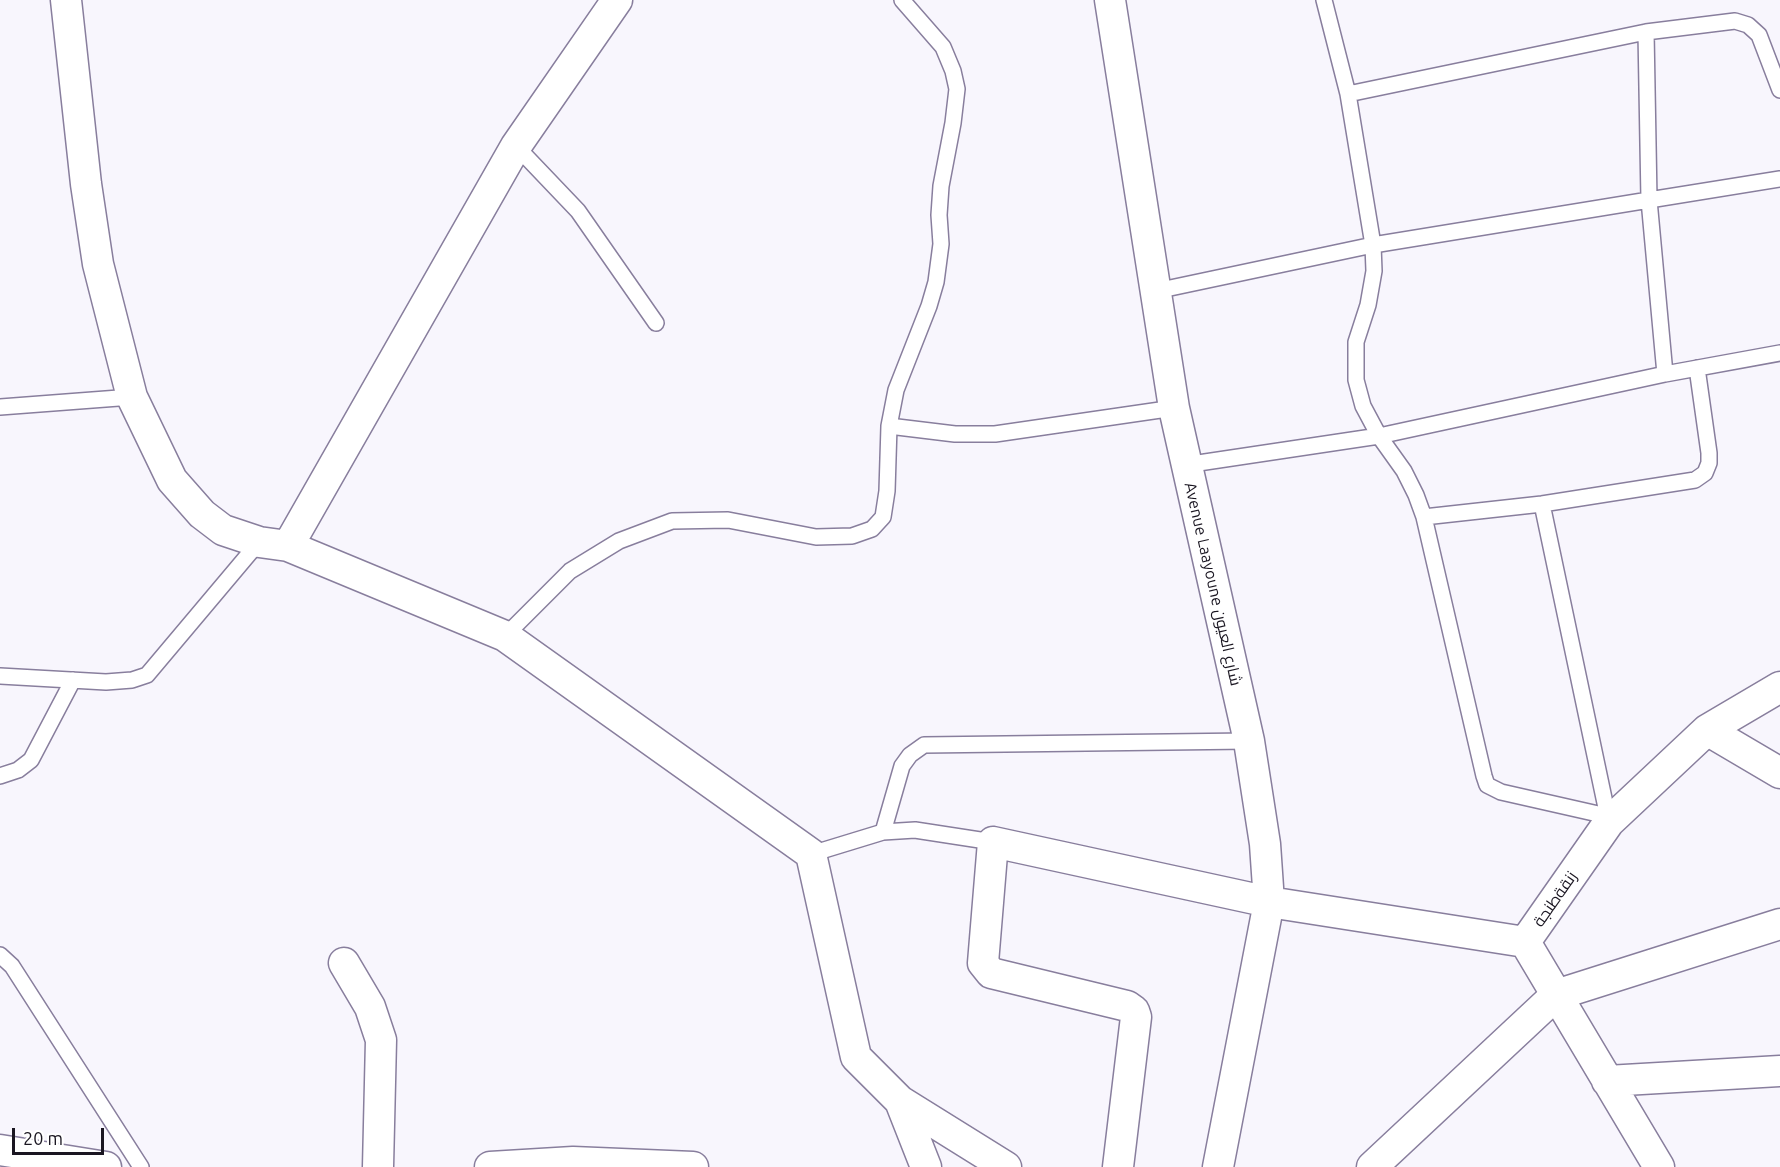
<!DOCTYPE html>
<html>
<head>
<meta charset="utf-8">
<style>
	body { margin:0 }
	#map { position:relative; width:1780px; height:1167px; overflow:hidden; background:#f8f6fd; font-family:Ubuntu,sans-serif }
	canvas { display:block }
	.scale { position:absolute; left:12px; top:1128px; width:92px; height:27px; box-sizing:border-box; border:3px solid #1a1621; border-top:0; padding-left:8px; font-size:18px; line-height:21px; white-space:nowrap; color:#1a1621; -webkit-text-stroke:4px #fff; paint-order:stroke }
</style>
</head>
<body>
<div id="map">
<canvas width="1780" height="1167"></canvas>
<div class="scale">20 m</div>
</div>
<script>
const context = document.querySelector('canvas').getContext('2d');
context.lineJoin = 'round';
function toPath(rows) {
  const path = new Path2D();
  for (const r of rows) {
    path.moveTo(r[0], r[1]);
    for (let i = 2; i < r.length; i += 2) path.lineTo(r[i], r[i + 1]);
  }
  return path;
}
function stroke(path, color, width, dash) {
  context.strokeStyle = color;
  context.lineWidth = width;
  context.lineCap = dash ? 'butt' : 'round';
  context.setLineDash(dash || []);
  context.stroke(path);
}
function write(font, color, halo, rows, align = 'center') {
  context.font = font + ' Ubuntu,Cairo,sans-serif';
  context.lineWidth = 5;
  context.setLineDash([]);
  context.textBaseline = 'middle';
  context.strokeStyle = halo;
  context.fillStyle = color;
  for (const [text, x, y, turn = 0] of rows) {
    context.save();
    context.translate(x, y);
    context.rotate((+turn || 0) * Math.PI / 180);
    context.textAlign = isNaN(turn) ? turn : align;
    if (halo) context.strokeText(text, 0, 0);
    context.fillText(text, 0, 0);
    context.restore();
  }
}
const service = toPath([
	[1324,0,1348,94,1373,245,1374,271,1368,305,1356,342,1356,380,1363,406,1379,436,1404,471,1416,495,1424,517,1484,776,1487,785,1501,792,1607,816],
	[1646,32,1649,200,1780,179],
	[1348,94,1646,32,1735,21,1748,25,1759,35,1780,90],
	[516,146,578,211,656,323],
	[1156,291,1373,245,1649,200,1665,374],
	[0,407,132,397],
	[889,426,955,434,995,434,1174,408],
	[1185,465,1379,436,1665,374,1780,353],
	[1542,504,1609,822],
	[1424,517,1542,504,1695,480,1705,473,1709,463,1709,453,1697,368],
	[505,636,570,571,619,541,672,521,728,520,816,537,852,536,872,529,883,517,887,491,889,426,896,390,929,306,936,282,941,244,939,215,941,186,953,123,957,89,953,71,943,47,902,0],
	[0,676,106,682,132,680,147,675,259,542],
	[0,776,18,770,31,760,73,680],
	[883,832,902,766,910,755,924,745,1249,741],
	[811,854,883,832,915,830,993,842],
	[0,955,12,966,141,1167]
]);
const minor = toPath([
	[66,0,86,184,98,264,132,397,172,480,202,514,223,530,259,542,288,546,505,636,811,854,856,1057,900,1101,1006,1167],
	[1110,0,1174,408,1249,741,1265,844,1269,902,1218,1167],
	[288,546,516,146,617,0],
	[1707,730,1780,773],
	[344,963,370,1007,381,1040,378,1167],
	[1607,1081,1780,1071],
	[900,1101,926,1167],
	[0,1150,106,1167],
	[490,1167,573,1162,693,1167],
	[1118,1167,1136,1017,1134,1011,1127,1006,991,973,983,963,993,842,1269,902,1525,942],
	[1372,1167,1556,995,1780,924],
	[1659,1167,1525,942,1609,822,1707,730,1780,687]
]);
stroke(service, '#887e9d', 18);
stroke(minor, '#887e9d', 33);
stroke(service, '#fff', 15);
stroke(minor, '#fff', 30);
write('16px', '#1a1621', '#fff', [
	["Avenue Laayoune شارع العيون",1213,584,77],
	["زنقةطنجة",1555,899,-55]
]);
</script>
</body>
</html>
